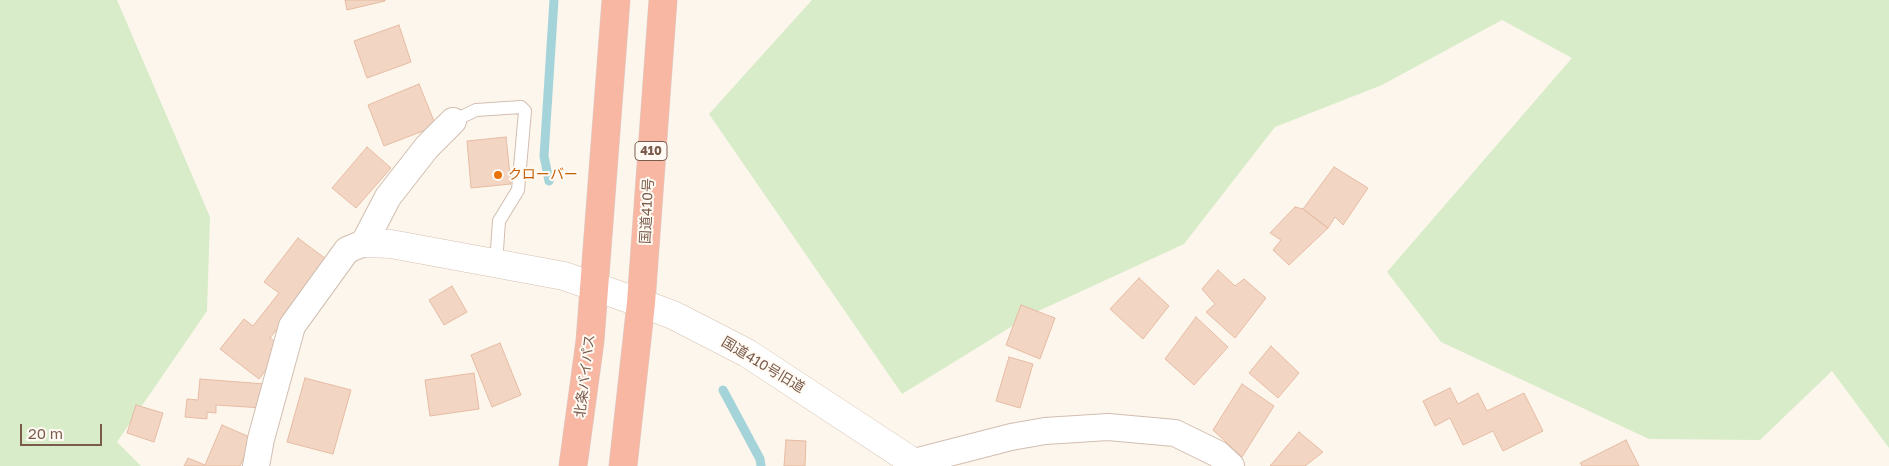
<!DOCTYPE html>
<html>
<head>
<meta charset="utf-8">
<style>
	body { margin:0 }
	#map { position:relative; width:1889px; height:466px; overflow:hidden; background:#fdf6ec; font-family:"Golos Text",sans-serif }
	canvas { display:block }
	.scale { position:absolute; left:20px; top:424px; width:82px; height:22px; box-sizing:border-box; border:2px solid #7a5c4d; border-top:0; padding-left:6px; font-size:15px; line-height:18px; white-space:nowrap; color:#7a5c4d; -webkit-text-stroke:4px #fffaf3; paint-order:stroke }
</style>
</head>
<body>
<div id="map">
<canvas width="1889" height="466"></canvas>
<div class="scale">20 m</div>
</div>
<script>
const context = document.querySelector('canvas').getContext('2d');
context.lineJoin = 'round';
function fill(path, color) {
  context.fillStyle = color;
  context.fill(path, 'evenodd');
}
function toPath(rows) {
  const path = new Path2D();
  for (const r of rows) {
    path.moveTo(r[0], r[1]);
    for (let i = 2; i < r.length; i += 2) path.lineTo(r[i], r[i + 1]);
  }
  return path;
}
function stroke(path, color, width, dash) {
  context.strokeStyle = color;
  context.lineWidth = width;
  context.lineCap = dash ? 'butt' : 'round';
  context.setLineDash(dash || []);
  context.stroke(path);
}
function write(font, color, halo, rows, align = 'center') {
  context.font = font + ' "Golos Text","Noto Sans JP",sans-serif';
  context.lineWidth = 4;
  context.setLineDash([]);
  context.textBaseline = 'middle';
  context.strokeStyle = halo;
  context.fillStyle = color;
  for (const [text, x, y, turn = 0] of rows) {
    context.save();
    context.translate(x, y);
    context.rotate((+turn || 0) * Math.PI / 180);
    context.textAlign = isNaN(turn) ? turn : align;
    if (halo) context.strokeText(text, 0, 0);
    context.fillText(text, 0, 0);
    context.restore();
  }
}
fill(toPath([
	[0,0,117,0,210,217,207,311,117,442,141,466,0,466],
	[812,0,1889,0,1889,448,1832,371,1760,440,1649,439,1441,342,1387,272,1572,58,1502,20,1382,85,1275,127,1184,244,1032,314,902,394,709,114]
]), '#d8ecc9');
stroke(toPath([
	[549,181,544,156,554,0],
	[723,390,760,459,761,466]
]), '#a5d3da', 9);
const building = toPath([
	[345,0,385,0,385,1,347,10,345,0],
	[399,25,411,62,367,78,354,41,399,25],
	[419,84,436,126,384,146,368,105,419,84],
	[506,137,511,184,471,188,467,141,506,137],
	[367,147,391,168,356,208,332,188,367,147],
	[1334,167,1368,188,1343,225,1335,217,1328,228,1303,209,1334,167],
	[1295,207,1303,209,1328,228,1289,265,1273,250,1281,240,1270,233,1295,207],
	[298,238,330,262,270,338,283,348,259,379,220,349,244,319,253,326,279,293,264,282,298,238],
	[1218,270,1235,286,1244,279,1266,298,1235,338,1206,312,1215,304,1202,289,1218,270],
	[1139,278,1169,306,1143,339,1110,309,1139,278],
	[452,286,467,312,444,325,429,300,452,286],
	[1021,305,1055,318,1040,359,1006,345,1021,305],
	[1196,317,1228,347,1194,385,1165,359,1196,317],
	[500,343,521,395,492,407,471,355,500,343],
	[1271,346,1299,373,1278,398,1249,373,1271,346],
	[1009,357,1033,364,1020,408,996,401,1009,357],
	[474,373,479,409,430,416,425,380,474,373],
	[305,378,351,390,333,454,287,442,305,378],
	[200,379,265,384,263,408,216,405,216,413,207,412,207,419,185,417,187,399,198,400,200,379],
	[1242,384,1274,406,1242,457,1213,430,1242,384],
	[1450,388,1458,404,1478,393,1487,411,1524,393,1543,431,1503,451,1493,431,1463,445,1450,418,1435,426,1423,401,1450,388],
	[136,405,163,413,154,442,127,433,136,405],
	[222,425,252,438,240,466,184,466,188,458,205,465,222,425],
	[1299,432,1323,452,1305,466,1270,466,1299,432],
	[786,440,806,441,805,466,784,466,786,440],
	[1626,440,1639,466,1582,466,1580,463,1626,440]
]);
fill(building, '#f3d5c3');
stroke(building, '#e6bba3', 1);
const lane = toPath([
	[453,121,476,110,521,107,525,111,518,190,499,221,496,264]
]);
const street = toPath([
	[914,462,1011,437,1045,431,1108,427,1175,433,1218,454,1231,466],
	[256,466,261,439,292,326,347,250,364,243,388,197,427,147,453,121]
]);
const secondary = toPath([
	[364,243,391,244,564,276,641,303,673,315,747,353,919,466]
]);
const highway = toPath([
	[573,466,590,341,616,0],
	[623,466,641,303,663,0]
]);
stroke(lane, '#d1beb0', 14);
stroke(street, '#d1beb0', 28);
stroke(secondary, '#d6c0b0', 29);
stroke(highway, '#dad1cd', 29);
stroke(lane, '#fff', 12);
stroke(street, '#fff', 26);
stroke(secondary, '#fff', 28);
stroke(highway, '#f7b7a3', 28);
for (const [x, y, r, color] of [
	[498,175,5,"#e8710a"]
]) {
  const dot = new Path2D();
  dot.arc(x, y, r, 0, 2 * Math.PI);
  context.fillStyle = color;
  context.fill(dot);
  stroke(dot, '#fffaf3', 2);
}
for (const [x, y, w] of [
	[651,151,32]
]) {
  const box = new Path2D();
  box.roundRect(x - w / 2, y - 9.5, w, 19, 4);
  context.fillStyle = '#fffaf3';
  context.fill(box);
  stroke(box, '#7a5c4d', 1);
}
write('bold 12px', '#7a5c4d', null, [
	["410",651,151]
]);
write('14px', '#c56008', '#fffaf3', [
	["クローバー",508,175]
], 'left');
write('14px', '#7a5c4d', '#fffaf3', [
	["国道410号",647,211,-87],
	["国道410号旧道",763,365,31],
	["北条バイパス",585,376,-83]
]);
</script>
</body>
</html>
